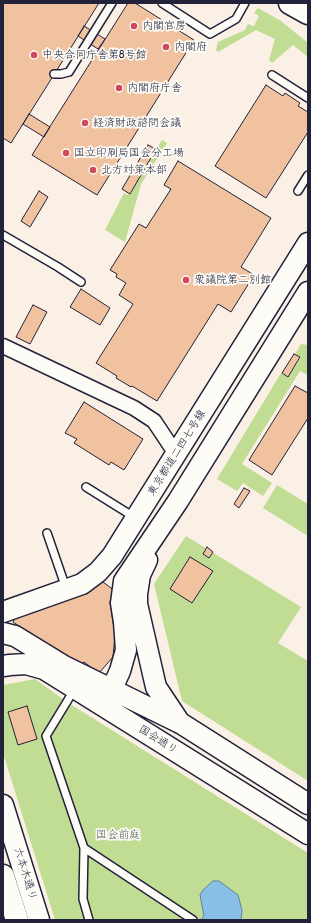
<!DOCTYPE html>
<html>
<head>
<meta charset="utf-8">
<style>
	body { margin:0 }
	#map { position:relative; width:311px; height:923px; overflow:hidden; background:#faf0e5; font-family:Pangolin,sans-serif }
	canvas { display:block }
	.frame { position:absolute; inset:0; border:4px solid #22223b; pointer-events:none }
</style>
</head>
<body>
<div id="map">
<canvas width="311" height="923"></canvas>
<div class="frame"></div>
</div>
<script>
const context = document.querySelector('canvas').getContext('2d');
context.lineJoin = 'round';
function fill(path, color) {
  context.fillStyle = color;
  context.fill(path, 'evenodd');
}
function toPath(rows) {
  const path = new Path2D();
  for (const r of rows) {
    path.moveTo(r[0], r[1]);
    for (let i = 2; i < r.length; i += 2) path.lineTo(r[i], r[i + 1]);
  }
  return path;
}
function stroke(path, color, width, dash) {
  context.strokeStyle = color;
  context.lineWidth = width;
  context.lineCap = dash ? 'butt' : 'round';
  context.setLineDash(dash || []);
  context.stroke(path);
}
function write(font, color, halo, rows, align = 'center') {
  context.font = font + ' Pangolin,"Klee One",sans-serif';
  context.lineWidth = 3.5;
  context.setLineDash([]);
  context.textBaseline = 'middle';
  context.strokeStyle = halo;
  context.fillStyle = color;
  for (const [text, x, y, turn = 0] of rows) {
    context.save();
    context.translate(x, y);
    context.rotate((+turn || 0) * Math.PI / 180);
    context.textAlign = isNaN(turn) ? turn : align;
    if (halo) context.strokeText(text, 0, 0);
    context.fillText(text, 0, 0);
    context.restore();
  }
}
fill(toPath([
	[258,8,281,21,308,43,308,57,293,45,272,63,269,60,275,39,256,30,218,52,216,50,218,42,245,30,248,24,254,26,259,16,254,13],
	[162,140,167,143,141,184,125,242,105,230,124,193,128,195],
	[301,344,308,345,308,375,300,371,242,464,272,483,263,496,243,483,237,491,217,479,281,373,288,377,301,357,295,354],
	[277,485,308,504,308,536,263,508],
	[186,536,301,607,278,643,308,661,308,781,182,701,154,584],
	[35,679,67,702,308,853,308,920,55,920,3,753,3,685]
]), '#c1dc93');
const water = toPath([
	[213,881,219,881,238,895,242,910,241,920,201,920,204,916,200,895,203,890,213,881]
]);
fill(water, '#89c0e7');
stroke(water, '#6081a2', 1);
const building = toPath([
	[3,3,99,3,11,143,3,138,3,3],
	[128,3,135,3,194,40,97,195,32,155,128,3],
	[84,26,105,39,98,49,78,36,84,26],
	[266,85,283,96,285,93,300,103,298,106,308,112,308,132,266,198,215,166,266,85],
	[29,114,50,127,44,137,23,124,29,114],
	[148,145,156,149,130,194,122,189,148,145],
	[178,161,271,218,241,267,254,275,231,312,218,304,157,401,132,386,131,387,116,378,117,376,96,363,133,304,119,295,126,283,116,277,117,274,110,270,139,224,146,228,171,189,164,185,178,161],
	[39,191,48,197,30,227,21,221,39,191],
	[81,289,110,308,100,325,70,307,81,289],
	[33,305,47,312,30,344,16,337,33,305],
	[294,354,300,357,288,377,282,373,294,354],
	[295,386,308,393,308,418,272,475,249,460,295,386],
	[84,402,143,439,124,470,111,462,109,465,74,443,77,439,65,433,84,402],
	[244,488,250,491,239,508,234,504,244,488],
	[207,547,213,552,209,558,203,554,207,547],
	[190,557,213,571,192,603,170,589,190,557],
	[103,582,115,591,110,602,115,635,113,657,99,673,84,662,79,666,13,622,16,614,103,582],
	[27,706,37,739,18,745,8,712,27,706]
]);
fill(building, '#f0c29f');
stroke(building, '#22223b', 1);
const lane = toPath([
	[162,3,210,34,236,19,245,3],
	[54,74,61,74,69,72,112,3],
	[272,75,308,98],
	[298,191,308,175],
	[3,235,58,267,81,282],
	[86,487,134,517],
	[47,533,66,588],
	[74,690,46,736,84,848,83,899,89,920],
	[84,848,193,920]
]);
const street = toPath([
	[3,346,134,408,154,421,176,454]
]);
const secondary = toPath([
	[147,560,140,575,137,594,137,604,156,687,180,723],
	[3,612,82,584,98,572,112,556,308,243],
	[3,633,15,636,64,666,182,724,308,804],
	[3,666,10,665,26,664,44,669,308,834],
	[104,706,120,671,126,650,124,622,121,603,124,581,178,501,308,292],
	[3,805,39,920]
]);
const highway = toPath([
	[290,3,308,13],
	[3,876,17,920]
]);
stroke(lane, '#22223b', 10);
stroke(street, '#22223b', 17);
stroke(secondary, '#22223b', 23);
stroke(highway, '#22223b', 25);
stroke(lane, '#fdfcf7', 7);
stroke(street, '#fdfcf7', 14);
stroke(secondary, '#fdfcf7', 20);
stroke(highway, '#fdfcf7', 22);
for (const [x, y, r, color] of [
	[134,26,4,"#d1495b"],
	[166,47,4,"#d1495b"],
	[34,55,4,"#d1495b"],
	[119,88,4,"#d1495b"],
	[85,123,4,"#d1495b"],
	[66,153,4,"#d1495b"],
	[93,170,4,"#d1495b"],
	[186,280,4,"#d1495b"]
]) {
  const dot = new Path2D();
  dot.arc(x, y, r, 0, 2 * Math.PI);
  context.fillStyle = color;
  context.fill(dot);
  stroke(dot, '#fdfcf7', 1.5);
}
write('11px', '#22223b', '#fdfcf7', [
	["内閣官房",142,26],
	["内閣府",174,47],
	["中央合同庁舎第8号館",42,55],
	["内閣府庁舎",127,88],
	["経済財政諮問会議",93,123],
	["国立印刷局国会分工場",74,153],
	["北方対策本部",101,170],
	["衆議院第二別館",194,280]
], 'left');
write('11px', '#22223b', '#fdfcf7', [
	["東京都道二四七号線",177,453,-58],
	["国会通り",158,740,32],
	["六本木通り",25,874,73]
]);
write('11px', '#525a55', '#fdfcf7', [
	["国会前庭",118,835]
]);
</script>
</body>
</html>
